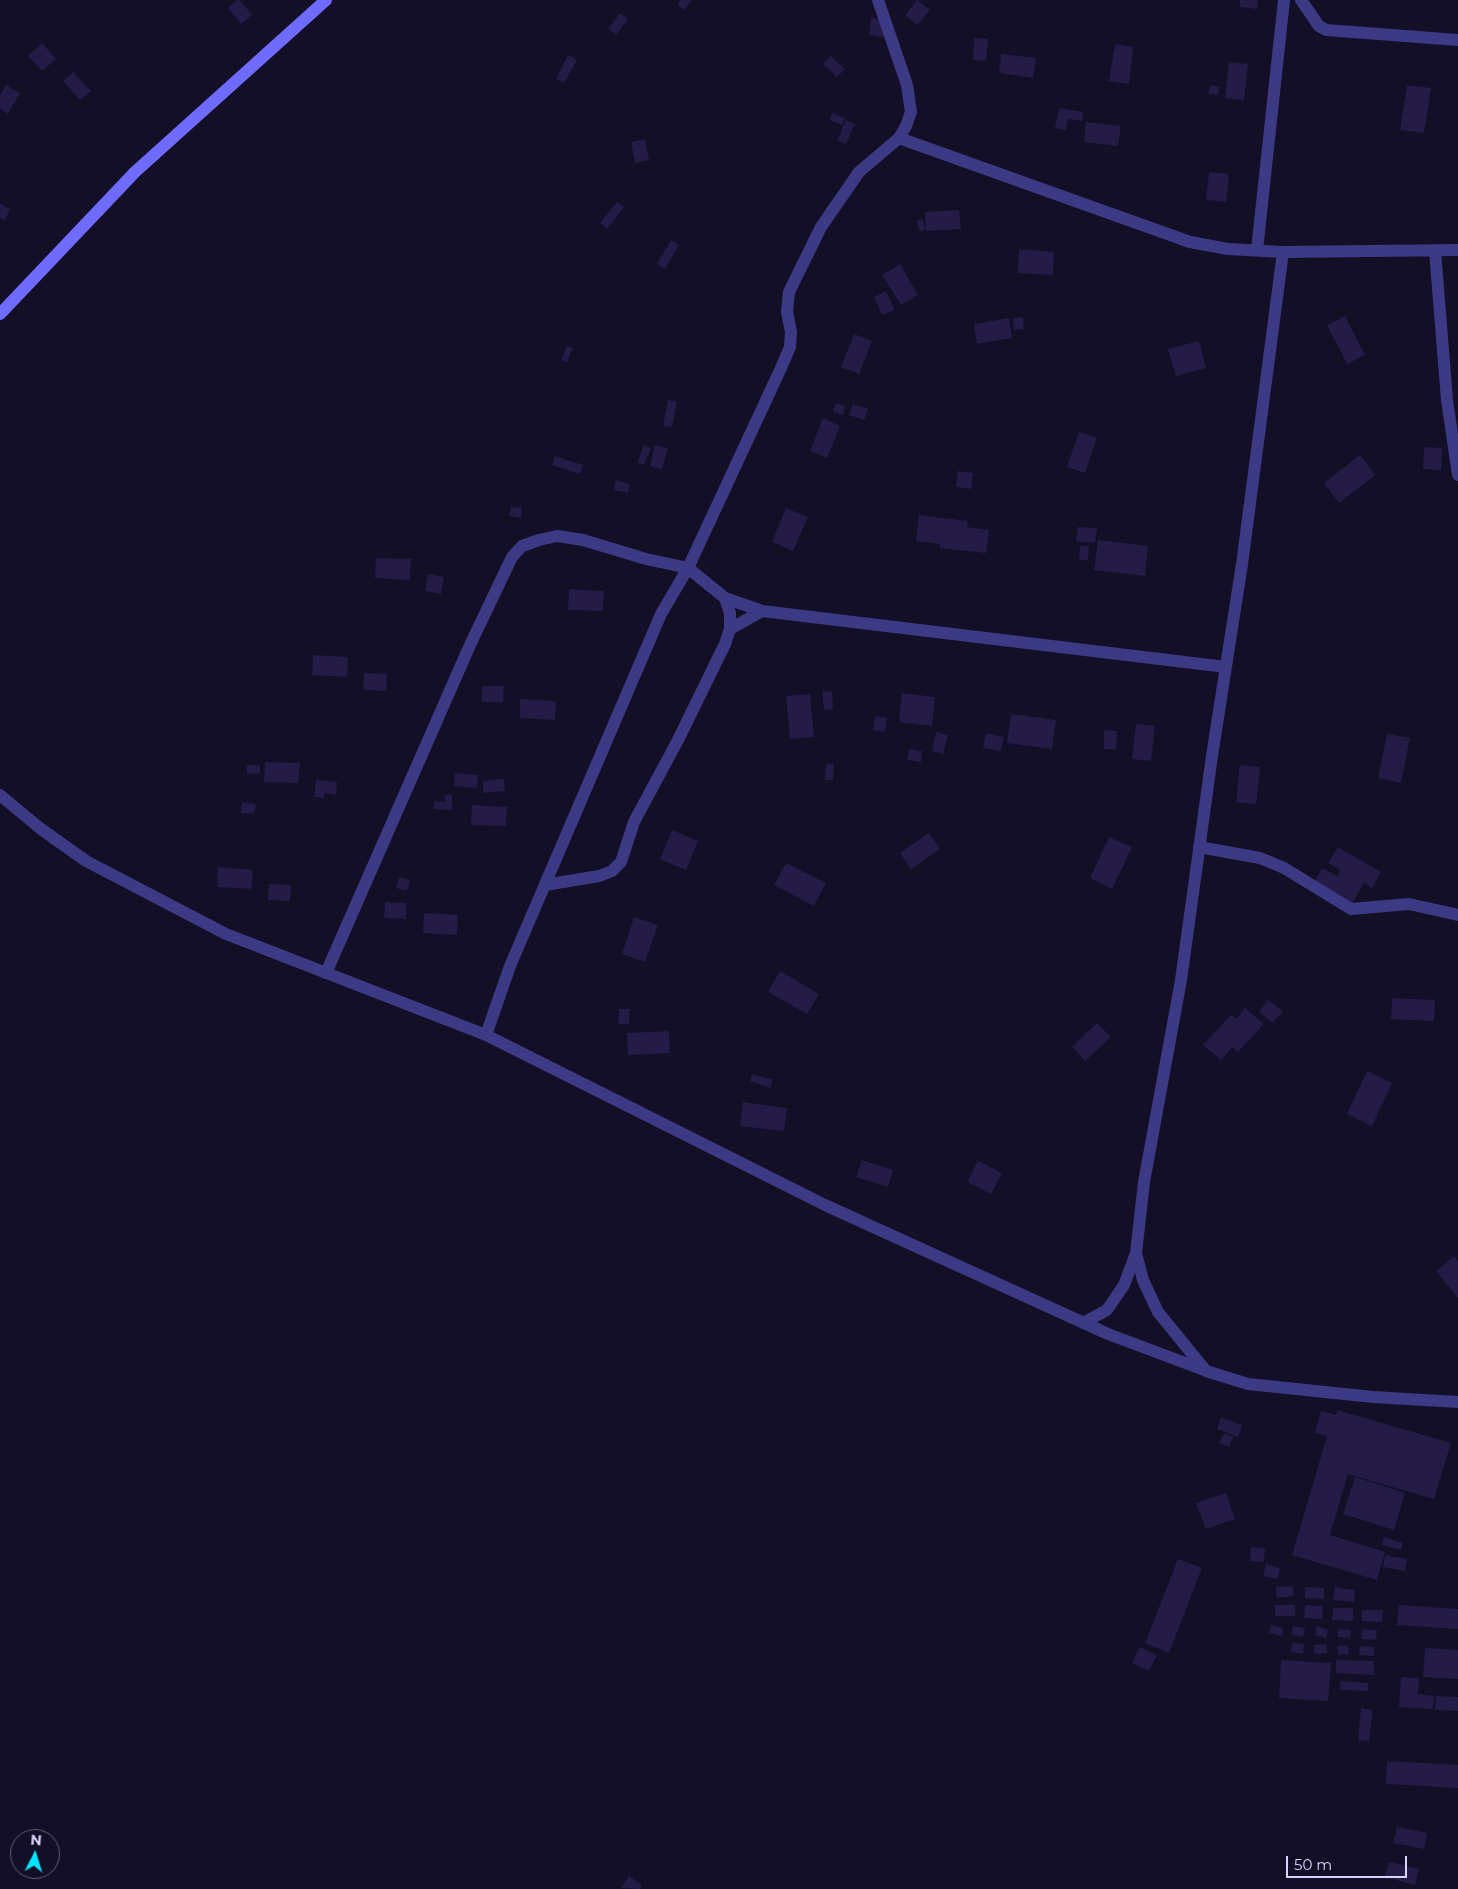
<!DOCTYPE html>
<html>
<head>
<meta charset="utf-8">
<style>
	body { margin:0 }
	#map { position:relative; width:1458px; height:1889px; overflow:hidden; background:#130f26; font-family:Montserrat,sans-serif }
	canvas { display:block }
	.north { position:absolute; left:10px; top:1829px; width:50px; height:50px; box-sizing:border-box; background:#130f26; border:1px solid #625e7d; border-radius:50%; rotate:5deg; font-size:14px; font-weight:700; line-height:20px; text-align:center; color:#d9d4ff }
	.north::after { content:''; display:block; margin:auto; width:18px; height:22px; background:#00e5ff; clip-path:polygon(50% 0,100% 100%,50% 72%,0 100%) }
	.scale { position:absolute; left:1286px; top:1856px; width:121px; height:22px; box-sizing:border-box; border:2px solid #d9d4ff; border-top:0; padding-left:6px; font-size:15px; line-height:18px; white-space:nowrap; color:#d9d4ff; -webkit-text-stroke:4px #130f26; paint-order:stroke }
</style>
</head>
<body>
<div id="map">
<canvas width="1458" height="1889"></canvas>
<div class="north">N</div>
<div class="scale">50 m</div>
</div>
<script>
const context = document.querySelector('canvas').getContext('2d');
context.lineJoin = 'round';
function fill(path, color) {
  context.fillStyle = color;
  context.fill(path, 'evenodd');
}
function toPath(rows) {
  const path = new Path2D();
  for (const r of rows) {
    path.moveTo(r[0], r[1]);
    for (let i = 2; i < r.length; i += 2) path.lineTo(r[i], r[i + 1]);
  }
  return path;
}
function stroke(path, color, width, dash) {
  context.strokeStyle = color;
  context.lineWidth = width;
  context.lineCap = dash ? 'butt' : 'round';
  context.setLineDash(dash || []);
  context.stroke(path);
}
fill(toPath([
	[237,0,240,0,252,15,241,24,228,8],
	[680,0,692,0,684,10,677,4],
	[917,0,930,10,917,25,905,15],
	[1240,0,1258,0,1257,9,1240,7],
	[620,13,628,19,616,35,608,29],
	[871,18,890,20,888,38,869,35],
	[974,38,988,39,986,61,973,60],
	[42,43,56,59,42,71,28,56],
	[1115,44,1133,47,1129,84,1109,81],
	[1001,54,1036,58,1033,78,999,73],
	[568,55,577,60,564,83,556,79],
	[831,56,845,69,837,77,823,64],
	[1229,62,1248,64,1244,100,1225,98],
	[73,72,91,91,80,100,63,81],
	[6,85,20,93,8,114,0,109,0,95],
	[1210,85,1220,87,1218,95,1208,94],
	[1407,85,1431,88,1424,133,1400,130],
	[1059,108,1083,112,1082,121,1068,119,1066,130,1055,128],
	[832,113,845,118,842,125,829,120],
	[846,120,855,124,846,144,837,140],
	[1086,122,1121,126,1118,146,1084,142],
	[645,139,649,160,635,163,631,142],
	[1209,172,1229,174,1226,202,1206,200],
	[617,202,624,207,607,229,600,223],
	[0,204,10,209,5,220,0,218],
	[959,210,961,229,926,231,925,212],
	[923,219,925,230,919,231,917,220],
	[671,240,679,245,665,269,657,264],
	[1019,249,1054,252,1053,275,1018,273],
	[900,264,918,295,901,305,882,275],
	[886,291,895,310,882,315,874,297],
	[1345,316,1365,355,1347,364,1327,325],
	[1023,317,1024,329,1014,330,1013,318],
	[1009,318,1012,338,977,344,974,324],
	[854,334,872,341,859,374,841,367],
	[1199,341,1206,368,1176,376,1168,349],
	[567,346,573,348,567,362,561,360],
	[668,400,677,402,672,427,663,426],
	[836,403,845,406,843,415,833,412],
	[853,404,868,409,864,420,849,415],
	[823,418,840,426,827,458,810,451],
	[1079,432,1097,438,1085,473,1067,467],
	[644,445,651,448,644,465,637,463],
	[655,445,668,448,662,469,650,466],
	[1424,447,1442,448,1441,470,1423,469],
	[1360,455,1375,475,1339,503,1324,483],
	[555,456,583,465,580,474,552,465],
	[958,471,973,473,971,489,956,487],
	[616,480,630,484,628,493,614,490],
	[511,507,522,508,521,518,509,516],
	[786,508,808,517,793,551,772,542],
	[919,515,968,521,967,527,989,530,986,553,939,548,940,544,916,541],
	[1078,527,1097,528,1095,543,1076,541],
	[1098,540,1148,546,1145,576,1094,570],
	[1080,546,1089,546,1088,560,1079,560],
	[376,558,411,559,410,580,375,578],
	[428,574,444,577,441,594,425,591],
	[569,589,604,591,603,611,568,610],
	[313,655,348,657,347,677,312,675],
	[364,673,387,674,386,691,363,690],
	[482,686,504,686,503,702,482,702],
	[832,691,833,709,824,710,822,692],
	[902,693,935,697,932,726,899,722],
	[810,694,814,737,790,739,786,696],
	[520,699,556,701,555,720,520,718],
	[1011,714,1056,720,1052,749,1007,743],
	[875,716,887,718,885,732,873,730],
	[1136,724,1155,726,1151,761,1132,759],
	[1104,730,1117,731,1116,750,1104,749],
	[936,732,948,735,943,754,932,751],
	[986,733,1004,737,1001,751,983,748],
	[1387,734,1410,738,1401,783,1378,778],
	[909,749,922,751,921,762,907,760],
	[265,762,300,763,298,783,264,782],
	[826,764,834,764,833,780,825,780],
	[247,765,260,765,260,773,247,774],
	[1240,765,1260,767,1256,804,1236,802],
	[455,773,478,775,477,788,454,786],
	[504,779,505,791,483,793,483,781],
	[316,780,337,782,336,795,324,793,324,798,314,797],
	[445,795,452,795,452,810,434,809,434,801,445,802],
	[242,802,256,804,254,814,241,813],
	[472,805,507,807,506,826,471,825],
	[672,830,698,841,686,870,660,859],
	[929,833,940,849,911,869,900,853],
	[1109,837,1132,847,1112,889,1090,878],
	[1338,847,1381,872,1372,888,1364,883,1351,906,1313,884,1322,868,1337,876,1340,870,1328,863],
	[786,863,826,883,814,906,774,885],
	[218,867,253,870,251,889,217,887],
	[399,877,410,880,407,891,396,888],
	[269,884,291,885,290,901,268,900],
	[385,902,406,903,406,919,384,918],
	[424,913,458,915,457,935,423,933],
	[634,917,658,925,645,962,622,954],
	[780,971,819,994,807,1014,768,992],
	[1392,998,1435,1000,1434,1021,1391,1019],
	[1268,1000,1283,1011,1273,1023,1259,1012],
	[1245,1008,1264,1024,1238,1052,1232,1047,1221,1060,1203,1045,1231,1015,1236,1019],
	[619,1009,630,1009,629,1024,618,1024],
	[1097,1023,1111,1037,1085,1061,1072,1047],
	[669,1031,670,1053,628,1055,627,1033],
	[1367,1071,1392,1083,1372,1126,1347,1114],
	[752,1074,773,1080,770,1088,750,1081],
	[743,1102,787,1108,784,1131,740,1126],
	[862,1160,893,1170,888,1187,856,1177],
	[978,1161,1002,1173,991,1194,967,1182],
	[1454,1256,1458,1261,1458,1298,1436,1271],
	[1337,1410,1451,1443,1434,1499,1348,1474,1330,1535,1385,1552,1377,1580,1292,1555,1327,1436,1315,1433,1321,1411,1336,1415],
	[1221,1417,1242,1425,1238,1437,1217,1429],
	[1224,1433,1233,1437,1229,1447,1219,1443],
	[1355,1477,1405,1493,1394,1530,1343,1514],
	[1226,1493,1235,1519,1206,1529,1196,1503],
	[1384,1537,1403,1543,1401,1550,1382,1545],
	[1251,1547,1265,1548,1264,1562,1250,1561],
	[1385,1555,1407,1559,1405,1571,1383,1567],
	[1178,1559,1202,1568,1169,1653,1145,1643],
	[1266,1564,1280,1568,1278,1579,1263,1576],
	[1293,1586,1294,1596,1277,1598,1276,1587],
	[1305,1587,1324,1588,1324,1599,1305,1598],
	[1335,1587,1355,1590,1354,1602,1333,1600],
	[1275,1605,1295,1605,1295,1616,1275,1616],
	[1305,1605,1323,1606,1322,1619,1304,1618],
	[1399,1605,1458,1609,1458,1629,1397,1625],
	[1333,1608,1353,1608,1353,1621,1332,1620],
	[1362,1610,1383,1610,1382,1622,1362,1621],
	[1271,1625,1283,1628,1282,1636,1269,1633],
	[1293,1626,1305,1628,1303,1637,1292,1635],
	[1317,1626,1328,1630,1326,1638,1315,1635],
	[1338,1629,1351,1630,1350,1638,1338,1637],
	[1362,1629,1377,1630,1376,1640,1361,1639],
	[1292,1643,1304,1644,1303,1654,1291,1652],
	[1327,1644,1327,1653,1314,1654,1314,1645],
	[1348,1645,1349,1654,1338,1655,1337,1646],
	[1360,1646,1374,1647,1374,1656,1359,1655],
	[1140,1647,1157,1655,1149,1671,1132,1663],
	[1425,1648,1458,1650,1458,1679,1423,1677],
	[1281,1660,1331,1663,1328,1701,1279,1698],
	[1336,1660,1374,1661,1374,1675,1336,1673],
	[1401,1677,1419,1678,1418,1694,1434,1696,1433,1709,1399,1707],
	[1340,1681,1368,1683,1368,1691,1340,1690],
	[1436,1696,1458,1697,1458,1711,1435,1710],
	[1361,1708,1373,1710,1369,1741,1358,1740],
	[1387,1761,1458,1765,1458,1788,1386,1784],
	[1397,1827,1427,1833,1424,1849,1393,1843],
	[1389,1862,1419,1869,1415,1885,1385,1877],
	[629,1876,642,1885,640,1889,621,1888]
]), '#241b47');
stroke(toPath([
	[1301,0,1319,26,1326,30,1458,40],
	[899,138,1190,242,1228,249,1283,252],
	[1257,250,1284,0],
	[1458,250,1283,252,1242,564,1212,756,1181,980,1144,1182,1136,1253,1143,1280,1158,1312,1206,1371,1248,1384,1373,1397,1458,1402],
	[1435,251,1447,400,1458,475],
	[730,629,762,611],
	[0,795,41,829,86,861,226,934,486,1035,825,1205,1108,1334,1204,1370],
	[1199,847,1260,858,1284,868,1351,909,1409,904,1458,915],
	[545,885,599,876,612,871,621,862,634,822,678,740,725,644,730,629,730,613,725,598],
	[326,973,470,645,512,557,522,546,539,540,557,536,583,540,646,559,688,568,725,598,762,611,1226,667],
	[486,1035,510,966,661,614,688,568,781,368,790,347,791,332,787,312,789,292,821,227,859,172,899,138,906,126,911,112,907,85,878,0],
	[1083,1323,1107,1310,1124,1285,1136,1253]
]), '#3d3a85', 12);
stroke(toPath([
	[0,314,135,172,326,0]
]), '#6f6bff', 12);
</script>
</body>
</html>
